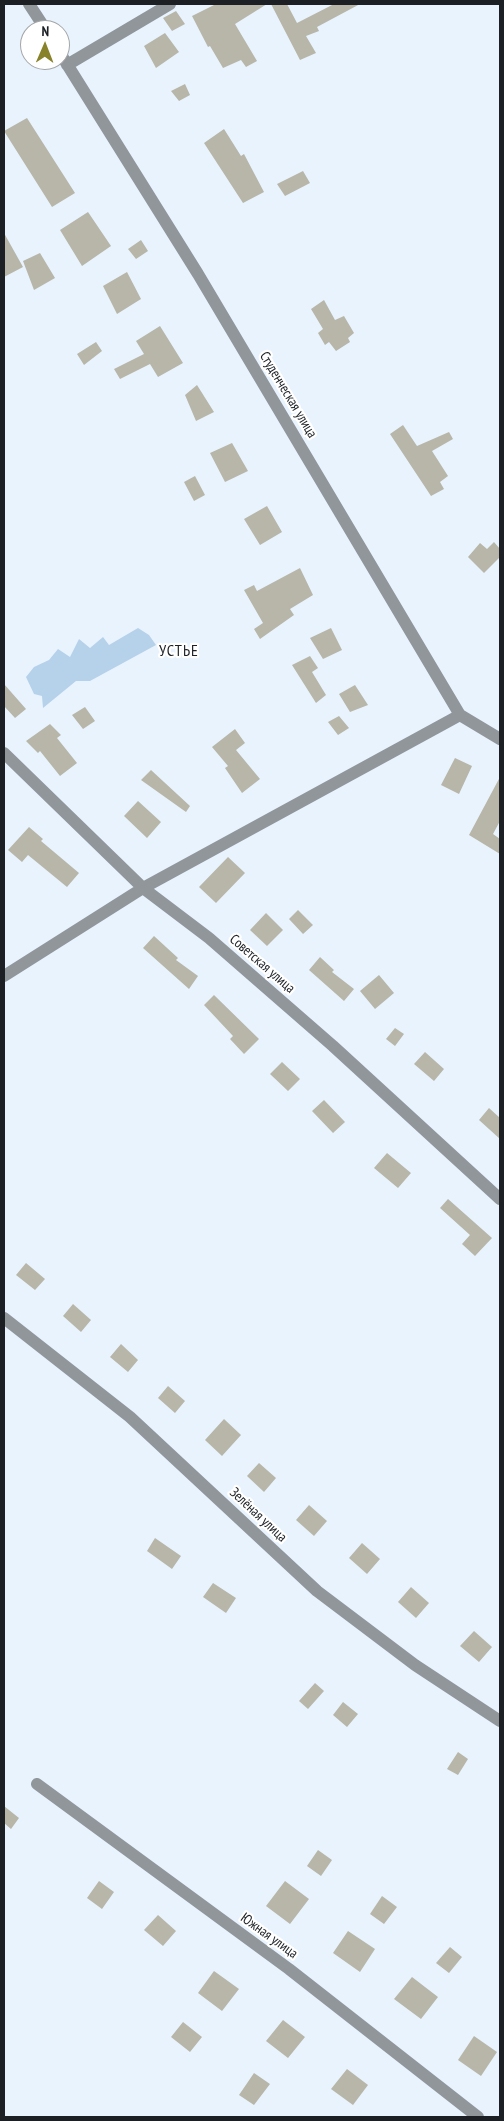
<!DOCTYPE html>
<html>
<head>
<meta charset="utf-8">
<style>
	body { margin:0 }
	#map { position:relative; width:504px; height:2121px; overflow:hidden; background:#e8f3fe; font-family:"PT Sans Narrow",sans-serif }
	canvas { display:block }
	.frame { position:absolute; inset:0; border:5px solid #1c2024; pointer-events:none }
	.north { position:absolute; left:20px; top:20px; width:50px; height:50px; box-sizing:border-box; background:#fff; border:1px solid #a4a6a7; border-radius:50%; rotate:1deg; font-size:14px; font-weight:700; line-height:20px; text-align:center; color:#1c2024 }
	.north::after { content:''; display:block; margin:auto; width:18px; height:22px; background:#88822a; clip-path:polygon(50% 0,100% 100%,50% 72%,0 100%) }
</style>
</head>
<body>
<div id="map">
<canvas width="504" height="2121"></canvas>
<div class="frame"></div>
<div class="north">N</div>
</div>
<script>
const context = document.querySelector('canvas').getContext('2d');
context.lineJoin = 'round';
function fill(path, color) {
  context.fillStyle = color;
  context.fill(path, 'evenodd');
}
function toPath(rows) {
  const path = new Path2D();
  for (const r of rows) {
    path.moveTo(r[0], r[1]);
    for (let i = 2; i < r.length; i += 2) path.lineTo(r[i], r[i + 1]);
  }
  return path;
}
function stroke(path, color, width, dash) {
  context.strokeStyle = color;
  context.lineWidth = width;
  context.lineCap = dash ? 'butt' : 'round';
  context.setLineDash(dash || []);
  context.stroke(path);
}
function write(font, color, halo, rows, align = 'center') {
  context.font = font + ' "PT Sans Narrow",sans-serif';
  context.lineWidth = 4.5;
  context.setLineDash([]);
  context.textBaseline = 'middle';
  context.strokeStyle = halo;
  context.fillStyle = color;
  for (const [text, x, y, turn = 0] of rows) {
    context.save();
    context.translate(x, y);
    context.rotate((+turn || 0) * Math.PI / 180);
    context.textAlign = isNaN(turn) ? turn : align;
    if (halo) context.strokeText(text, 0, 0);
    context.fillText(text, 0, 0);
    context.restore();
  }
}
fill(toPath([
	[138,628,149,635,156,645,90,681,76,681,43,708,42,696,34,694,26,677,34,667,49,660,58,649,70,657,79,639,90,648,103,637,109,645]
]), '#b6d1ea');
fill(toPath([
	[216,4,267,4,235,24,257,61,246,67,241,60,223,68,210,46,208,47,192,16],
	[271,4,287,4,297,23,334,4,360,4,317,27,319,31,306,36,316,53,300,60],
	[176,11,185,24,172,31,163,18],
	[165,33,179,52,156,68,144,46],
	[185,84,190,95,179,101,171,91],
	[27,118,75,193,52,207,4,131],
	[224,129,241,156,244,154,264,192,243,203,204,143],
	[303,171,310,183,285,196,277,184],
	[88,212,111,246,82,266,60,230],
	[4,233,23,267,4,277],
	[141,240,148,251,136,259,128,249],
	[40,253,55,278,34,290,23,261],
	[127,272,141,299,117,314,103,286],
	[324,300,335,320,344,316,354,333,348,338,350,342,336,351,329,342,325,345,318,333,323,329,311,309],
	[160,326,183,363,158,377,150,364,120,379,114,369,144,354,136,341],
	[96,342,102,351,84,365,77,354],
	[197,385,214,412,196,421,185,395],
	[403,425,417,446,449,432,453,439,432,451,448,476,440,482,444,489,431,496,390,434],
	[232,443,248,471,225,482,210,453],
	[195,476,205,495,194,501,184,482],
	[267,506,282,532,260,545,244,519],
	[494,542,500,549,500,557,484,573,468,557,480,543,487,549],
	[300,568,313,595,290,609,294,615,260,639,254,629,263,623,244,590,254,585,257,591],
	[331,628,342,650,323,659,310,638],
	[310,656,318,668,312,672,326,695,316,703,292,665],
	[4,684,26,709,15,718,4,706],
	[355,685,368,705,350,712,339,694],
	[85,707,95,721,83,729,72,715],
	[339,716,349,728,338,735,328,722],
	[50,724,61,735,57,738,77,763,60,776,40,751,38,753,26,741],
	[235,729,245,743,236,750,260,779,242,793,225,768,228,766,212,747],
	[455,758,472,766,459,794,441,785],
	[151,770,190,806,186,812,141,780],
	[500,777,500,821,493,834,500,839,500,854,469,835],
	[138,801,161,822,147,838,124,816],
	[29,827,43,839,41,841,79,873,67,887,28,855,22,862,8,850],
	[228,857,245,873,216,903,199,887],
	[298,910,313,925,303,934,289,919],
	[266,913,283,930,267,946,250,930],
	[154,936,178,958,176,960,198,976,189,989,143,948],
	[320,957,334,970,332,972,354,989,344,1001,309,970],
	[379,975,394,993,375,1009,360,991],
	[214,995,259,1039,244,1054,230,1039,233,1036,204,1005],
	[395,1028,404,1034,395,1046,386,1039],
	[425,1052,444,1069,434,1081,414,1064],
	[282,1062,300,1079,288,1091,270,1074],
	[324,1100,345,1122,333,1133,312,1111],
	[489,1108,500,1118,500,1139,479,1120],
	[387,1153,411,1173,398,1188,374,1168],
	[448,1199,492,1238,475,1256,462,1244,470,1235,440,1208],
	[26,1263,45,1279,35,1290,16,1275],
	[73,1304,91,1320,81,1332,63,1316],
	[121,1344,138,1360,128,1372,110,1357],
	[168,1386,185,1401,175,1413,158,1398],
	[224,1419,241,1435,222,1456,205,1440],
	[259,1463,276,1478,264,1492,247,1476],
	[309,1505,327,1521,314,1536,296,1520],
	[155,1538,181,1556,172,1569,147,1551],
	[362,1543,380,1559,367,1574,349,1558],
	[213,1583,236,1598,226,1613,203,1597],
	[411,1587,429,1603,416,1618,398,1602],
	[474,1631,492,1647,479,1662,460,1646],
	[315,1683,324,1691,308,1709,299,1701],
	[343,1702,358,1714,347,1727,333,1715],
	[458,1752,468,1759,458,1775,447,1769],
	[4,1806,19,1818,11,1829,4,1823],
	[318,1850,332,1860,321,1876,307,1866],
	[99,1881,114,1892,102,1909,87,1898],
	[285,1881,309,1899,290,1924,266,1906],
	[382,1896,397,1907,384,1924,370,1914],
	[158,1915,176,1931,163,1946,144,1930],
	[348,1931,375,1949,360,1972,333,1953],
	[450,1947,462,1957,449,1973,436,1963],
	[214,1971,239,1989,222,2011,198,1993],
	[412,1977,438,1997,421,2019,394,1999],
	[283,2020,305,2037,288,2058,266,2041],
	[183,2022,202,2037,190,2052,171,2037],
	[474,2036,497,2052,481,2076,458,2060],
	[347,2069,368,2085,353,2105,331,2089],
	[254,2073,270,2084,254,2105,239,2095]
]), '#b7b6a8');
stroke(toPath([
	[29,4,46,30],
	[60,53,198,274,460,715,500,739],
	[67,65,170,4],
	[4,753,143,888,209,938,333,1046,500,1199],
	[4,976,143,888,460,715],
	[4,1318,130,1417,317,1591,415,1665,500,1721],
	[37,1784,289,1969,478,2117]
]), '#91969b', 12);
write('14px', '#1c2024', '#fff', [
	["Студенческая улица",288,395,59],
	["Советская улица",262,964,41],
	["Зелёная улица",258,1515,43],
	["Южная улица",269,1936,36]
]);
context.letterSpacing = '1px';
write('16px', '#1c2024', '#fff', [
	["УСТЬЕ",179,651]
]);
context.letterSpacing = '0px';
</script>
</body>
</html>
